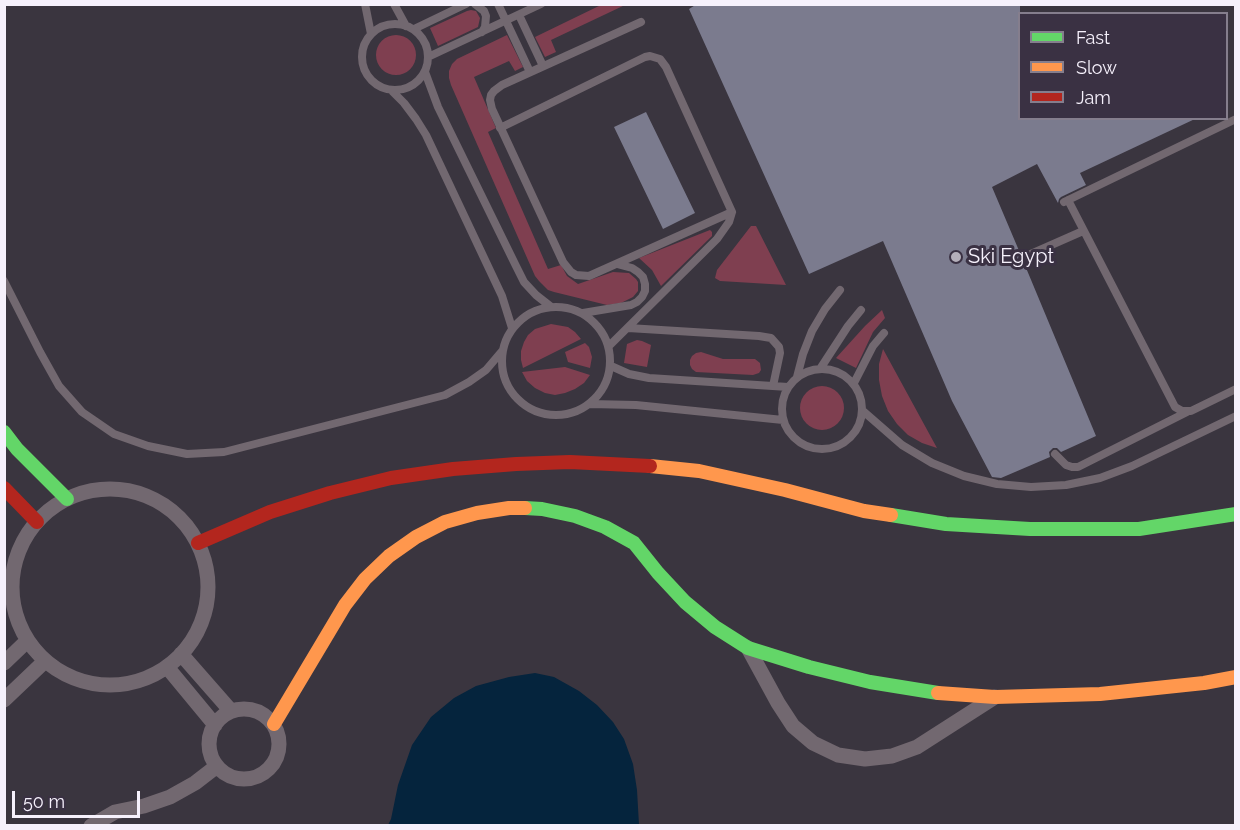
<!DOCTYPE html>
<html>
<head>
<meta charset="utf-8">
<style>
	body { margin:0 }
	#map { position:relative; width:1240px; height:830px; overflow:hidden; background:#3a353f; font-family:Raleway,sans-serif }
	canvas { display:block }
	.frame { position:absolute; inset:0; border:6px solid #f6f1fc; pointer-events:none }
	.legend { position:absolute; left:1018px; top:12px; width:210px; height:108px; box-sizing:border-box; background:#3a3143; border:2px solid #857e8d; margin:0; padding:8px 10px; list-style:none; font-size:18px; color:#f6f1fc }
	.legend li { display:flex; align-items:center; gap:12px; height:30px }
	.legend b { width:30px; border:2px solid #857e8d }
	.scale { position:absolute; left:12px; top:791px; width:128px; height:27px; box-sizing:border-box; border:3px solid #f6f1fc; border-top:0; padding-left:8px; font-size:18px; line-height:21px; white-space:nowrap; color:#f6f1fc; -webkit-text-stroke:4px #3a3143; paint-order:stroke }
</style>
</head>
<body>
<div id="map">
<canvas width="1240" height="830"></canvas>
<div class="frame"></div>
<ul class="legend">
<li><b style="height:8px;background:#63d668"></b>Fast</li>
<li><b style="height:8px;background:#ff974d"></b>Slow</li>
<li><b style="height:8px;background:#b3261e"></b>Jam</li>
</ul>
<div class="scale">50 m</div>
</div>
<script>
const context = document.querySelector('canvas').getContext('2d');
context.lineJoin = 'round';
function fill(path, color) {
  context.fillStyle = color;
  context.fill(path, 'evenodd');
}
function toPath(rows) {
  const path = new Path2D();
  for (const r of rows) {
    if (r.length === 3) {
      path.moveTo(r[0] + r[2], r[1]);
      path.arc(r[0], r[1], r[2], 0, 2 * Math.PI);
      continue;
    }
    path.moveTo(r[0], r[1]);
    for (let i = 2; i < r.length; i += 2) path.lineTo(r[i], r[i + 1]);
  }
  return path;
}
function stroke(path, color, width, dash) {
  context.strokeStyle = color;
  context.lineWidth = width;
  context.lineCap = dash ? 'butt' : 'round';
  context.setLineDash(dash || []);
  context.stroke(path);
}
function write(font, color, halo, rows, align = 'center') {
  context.font = font + ' Raleway,sans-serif';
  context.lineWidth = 6;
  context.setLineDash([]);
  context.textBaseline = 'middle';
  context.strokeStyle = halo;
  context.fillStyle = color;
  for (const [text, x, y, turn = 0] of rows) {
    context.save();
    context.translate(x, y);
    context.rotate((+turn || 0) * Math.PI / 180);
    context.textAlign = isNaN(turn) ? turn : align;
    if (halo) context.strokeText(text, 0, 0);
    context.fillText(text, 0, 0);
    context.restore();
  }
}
fill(toPath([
	[603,4,625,5,551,40,556,52,545,57,535,37],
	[471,10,476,11,480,18,478,27,438,46,430,28,467,11],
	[396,55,20],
	[507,35,523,67,515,71,509,61,474,77,496,128,488,132,548,269,561,265,567,276,578,284,613,272,629,273,636,279,638,282,638,291,633,297,621,303,607,305,554,292,548,290,539,281,535,276,451,85,449,78,449,71,452,64,457,59],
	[751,226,756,226,786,285,720,281,715,278,717,270],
	[710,230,712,232,712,236,661,286,652,270,639,258],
	[882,310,885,318,873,332,856,368,836,358,865,326],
	[551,324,568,327,575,332,581,339,523,368,521,360,521,351,524,342,528,335,535,329],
	[637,340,642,341,651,345,647,367,624,363,627,344],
	[585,343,589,347,592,357,590,368,568,362,565,352],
	[883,349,937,448,922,443,908,435,897,424,888,411,882,396,879,380,879,364],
	[701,352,723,359,755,359,760,363,761,370,759,373,753,375,696,372,692,369,690,365,690,360,692,356,696,353],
	[565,367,590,375,584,383,575,389,565,393,555,395,545,393,535,388,527,381,522,372],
	[822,408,22]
]), '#7f3f50');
fill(toPath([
	[535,673,554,677,579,691,597,705,613,722,624,739,633,764,637,790,639,825,388,825,391,819,398,785,412,745,431,717,454,698,476,686,509,677]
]), '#05243d');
fill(toPath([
	[697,4,1020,4,1020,118,1197,118,1080,173,1086,185,1061,197,1059,199,1058,203,1037,164,992,187,1020,253,1018,259,1020,261,1024,263,1096,436,1061,452,1057,448,1053,448,1049,452,1050,457,1001,478,992,477,952,401,883,241,809,274,689,9],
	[646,112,695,213,663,229,614,127]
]), '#7b7b8e');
stroke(toPath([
	[365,4,371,34],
	[394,4,406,26],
	[475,4,484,11,486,16,485,27,482,32],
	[498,4,530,72],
	[519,15,543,66],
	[641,22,502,85,494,91,491,95,490,100,492,109,563,262,571,272,576,275,589,276,732,212],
	[395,57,33],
	[414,29,466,4],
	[428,57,541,4],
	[425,72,438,107,516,266,524,282,536,295,550,306],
	[391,90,404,103,416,119,426,135,502,296,512,328],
	[500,128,645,57,650,56,660,59,666,67,732,212,729,222,717,239,609,346],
	[1068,200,1175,407,1182,411,1191,411,1236,389],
	[1064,202,1236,119],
	[1024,257,1083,231],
	[4,281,40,352,59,386,82,412,114,434,148,446,187,454,224,452,445,395,469,382,486,370,503,350],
	[556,361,54],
	[583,313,631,305,637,302,642,297,645,291,645,284,643,277,638,272,632,268,617,264],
	[628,328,759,336,771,338,779,347,780,353,773,386],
	[611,366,629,374,649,378,788,387],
	[822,409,40],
	[820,369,848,326,861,310],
	[797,377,803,354,812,331,825,309,840,290],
	[854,383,873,346,884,333],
	[590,404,636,405,783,420],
	[863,411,902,445,932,463,964,476,997,484,1031,487,1066,485,1100,478,1132,466,1236,416],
	[1055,454,1066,465,1072,467,1078,467,1187,412]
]), '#726870', 8);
stroke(toPath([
	[110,587,98],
	[748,648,778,703,793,726,813,743,838,755,865,759,892,756,917,747,995,697],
	[181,654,231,711],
	[4,663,27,641],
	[167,667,215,725],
	[4,700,45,661],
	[244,744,35],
	[91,826,115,812,144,806,170,797,195,783,217,766]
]), '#726870', 15);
stroke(toPath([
	[4,432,17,449,67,499],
	[525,508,542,509,575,516,605,527,634,543,658,573,685,602,715,627,748,648,809,667,870,682,938,693],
	[891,515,946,524,1030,529,1139,529,1236,514]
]), '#63d668', 14);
stroke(toPath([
	[650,466,699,471,785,490,864,511,891,515],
	[938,693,995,697,1100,694,1204,683,1236,677],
	[274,724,345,605,365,579,389,556,416,537,445,522,477,513,509,508,525,508]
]), '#ff974d', 14);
stroke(toPath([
	[4,488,37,522],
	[198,543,270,512,330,493,391,478,453,469,516,464,570,462,650,466]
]), '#b3261e', 14);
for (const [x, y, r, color] of [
	[956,257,6,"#b4afba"]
]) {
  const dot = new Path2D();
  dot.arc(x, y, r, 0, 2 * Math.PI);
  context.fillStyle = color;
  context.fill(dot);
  stroke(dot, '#3a3143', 2);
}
write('20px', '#f6f1fc', '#3a3143', [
	["Ski Egypt",968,257]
], 'left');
</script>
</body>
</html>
